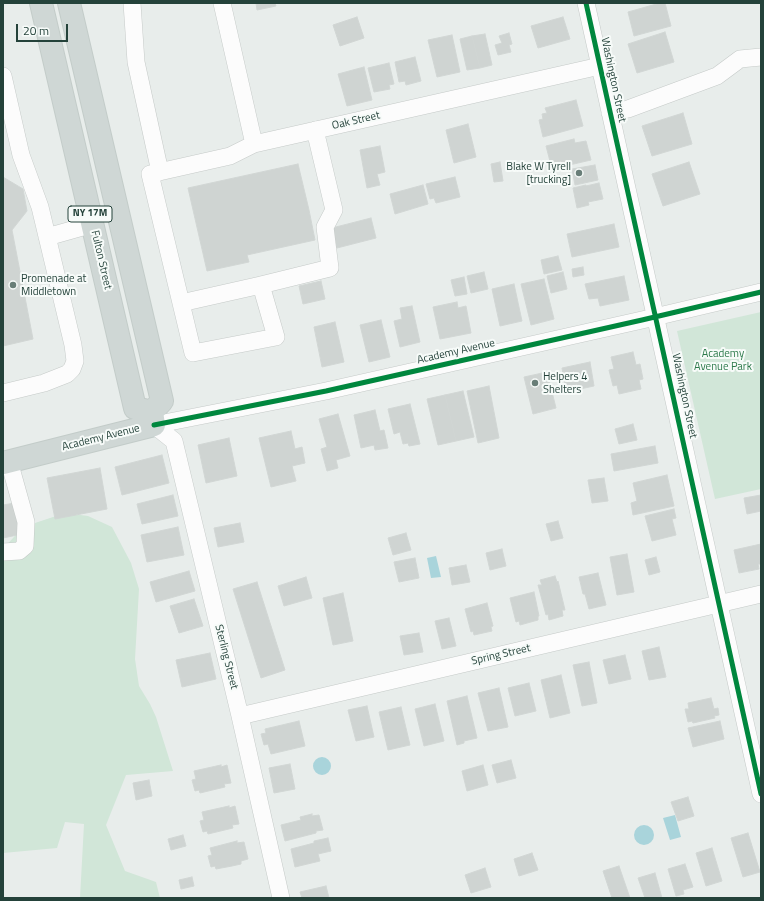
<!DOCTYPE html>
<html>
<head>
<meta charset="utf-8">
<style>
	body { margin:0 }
	#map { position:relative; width:764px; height:901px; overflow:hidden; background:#e8edeb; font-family:"Titillium Web",sans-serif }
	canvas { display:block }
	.frame { position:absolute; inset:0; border:4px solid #24423a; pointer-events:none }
	.scale { position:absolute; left:16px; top:24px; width:52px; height:18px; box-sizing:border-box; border:2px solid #24423a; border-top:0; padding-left:5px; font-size:12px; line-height:14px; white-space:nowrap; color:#24423a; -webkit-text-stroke:3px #f7fbf9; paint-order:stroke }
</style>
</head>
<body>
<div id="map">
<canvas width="764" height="901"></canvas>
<div class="frame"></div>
<div class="scale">20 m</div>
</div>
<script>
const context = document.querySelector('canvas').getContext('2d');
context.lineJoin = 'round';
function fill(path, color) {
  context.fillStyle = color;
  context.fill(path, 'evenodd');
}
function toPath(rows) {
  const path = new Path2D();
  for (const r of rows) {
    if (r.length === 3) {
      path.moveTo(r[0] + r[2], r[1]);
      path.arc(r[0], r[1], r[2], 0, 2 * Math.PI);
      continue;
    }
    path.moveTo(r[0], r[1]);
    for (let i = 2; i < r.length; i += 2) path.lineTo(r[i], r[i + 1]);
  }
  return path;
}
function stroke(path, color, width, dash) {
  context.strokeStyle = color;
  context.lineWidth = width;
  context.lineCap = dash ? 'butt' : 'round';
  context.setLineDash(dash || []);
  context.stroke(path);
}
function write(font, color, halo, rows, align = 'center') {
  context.font = font + ' "Titillium Web",sans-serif';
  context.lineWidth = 4;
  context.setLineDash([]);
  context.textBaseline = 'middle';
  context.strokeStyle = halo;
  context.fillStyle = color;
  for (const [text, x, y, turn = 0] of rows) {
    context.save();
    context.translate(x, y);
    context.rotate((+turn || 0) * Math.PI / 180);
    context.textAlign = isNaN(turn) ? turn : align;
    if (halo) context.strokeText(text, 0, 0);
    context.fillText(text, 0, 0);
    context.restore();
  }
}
fill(toPath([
	[761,312,761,489,715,499,677,331],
	[65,513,88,516,112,527,131,563,139,589,135,659,139,686,150,704,156,717,173,771,126,775,106,825,125,871,156,882,160,898,80,898,84,824,65,822,57,848,3,853,3,549,23,527]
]), '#d1e6d8');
fill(toPath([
	[436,556,441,577,431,578,427,558],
	[322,766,9],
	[675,815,681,837,670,840,663,818],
	[644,835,10]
]), '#a9d4db');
const building = toPath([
	[256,3,275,3,276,6,257,10,256,3],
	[660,3,665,3,671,26,634,36,628,12,660,3],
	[357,17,364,38,340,46,333,25,357,17],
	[563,17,570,39,538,48,531,26,563,17],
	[665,32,674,62,637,73,628,44,665,32],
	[509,33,512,44,509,45,511,52,498,55,495,45,502,43,499,36,509,33],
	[485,34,492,65,480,68,472,36,485,34],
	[452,35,460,72,437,77,428,40,452,35],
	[472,36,480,68,467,70,460,39,472,36],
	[415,57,421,81,406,85,405,81,399,82,395,62,415,57],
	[389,63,394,84,389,85,390,89,374,92,368,68,389,63],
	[364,67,372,100,347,106,338,74,364,67],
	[576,100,583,126,543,137,539,120,543,119,542,114,547,113,545,108,576,100],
	[683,113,692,144,652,156,642,126,683,113],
	[468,124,476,157,454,163,446,130,468,124],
	[574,139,575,143,586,141,591,160,552,169,546,146,574,139],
	[380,146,385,172,377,174,380,185,367,188,360,150,380,146],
	[500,162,503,181,494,182,491,164,500,162],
	[689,162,700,194,663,206,652,174,689,162],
	[298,164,309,210,315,240,247,255,249,262,207,271,188,188,298,164],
	[595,165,598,180,575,185,572,169,595,165],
	[3,177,23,189,27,211,12,230,33,339,3,346,3,177],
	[455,177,460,197,436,203,434,198,430,199,426,184,455,177],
	[599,183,603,199,588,202,589,205,577,208,573,188,586,185,586,186,599,183],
	[423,185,428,204,395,214,390,194,423,185],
	[371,218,376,238,337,248,332,228,371,218],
	[614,224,619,247,572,257,567,234,614,224],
	[558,256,562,270,544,274,541,260,558,256],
	[583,267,584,275,573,277,572,269,583,267],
	[484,272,488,289,471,293,467,276,484,272],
	[563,272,567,289,551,293,547,276,563,272],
	[624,276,629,300,600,306,598,298,589,299,585,284,624,276],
	[464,277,467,294,455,296,451,280,464,277],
	[544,279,554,319,531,325,521,284,544,279],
	[321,281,325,299,303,304,299,286,321,281],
	[514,284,522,321,500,326,492,289,514,284],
	[457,302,458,308,466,306,471,333,440,339,433,307,457,302],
	[412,306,420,342,400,347,394,321,402,319,400,308,412,306],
	[381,320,390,357,369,362,360,325,381,320],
	[335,322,344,362,322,367,314,327,335,322],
	[633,352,636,365,640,364,643,379,639,380,641,389,619,394,617,385,613,386,609,370,614,369,611,357,633,352],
	[590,362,594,386,566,392,562,368,590,362],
	[547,372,556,408,533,414,524,377,547,372],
	[489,386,499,438,478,443,467,391,489,386],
	[463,391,474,437,456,441,445,395,463,391],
	[445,395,456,441,438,445,427,399,445,395],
	[410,404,420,444,409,446,408,443,403,444,400,432,394,434,388,409,410,404],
	[375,410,380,431,384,430,388,448,375,450,374,445,361,448,354,415,375,410],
	[338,414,350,456,336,460,338,468,327,471,321,449,327,447,319,419,338,414],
	[633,424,637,440,619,444,615,429,633,424],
	[291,431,295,449,302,447,305,463,292,466,296,481,271,487,259,438,291,431],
	[229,438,237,476,206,483,198,445,229,438],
	[655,446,658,463,614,471,611,454,655,446],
	[162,455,169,483,122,495,115,467,162,455],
	[100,468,107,509,55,519,47,478,100,468],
	[667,475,674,506,633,515,631,503,637,501,633,483,667,475],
	[604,478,608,501,592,503,588,480,604,478],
	[173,495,178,516,142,524,137,504,173,495],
	[761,495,761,511,747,514,744,498,761,495],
	[15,503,22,534,3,538,3,505,15,503],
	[674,509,676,518,672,519,676,535,652,541,645,516,674,509],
	[558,521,563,538,551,541,546,524,558,521],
	[240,523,244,542,218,547,214,528,240,523],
	[178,527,184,555,147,562,141,535,178,527],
	[406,533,411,550,393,555,388,538,406,533],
	[761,544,761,564,758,564,759,569,739,573,734,550,761,544],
	[502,549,506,566,490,570,486,553,502,549],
	[627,554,634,592,617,595,610,557,627,554],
	[656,557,660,572,649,575,645,560,656,557],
	[415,558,419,578,399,582,394,562,415,558],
	[466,565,470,582,452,585,449,568,466,565],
	[189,571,195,591,156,602,150,582,189,571],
	[598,573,606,605,589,609,585,594,583,594,579,577,598,573],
	[555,576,557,582,558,581,565,610,562,610,563,616,549,620,548,614,546,615,538,585,542,585,540,580,555,576],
	[306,577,312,598,284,606,278,586,306,577],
	[257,582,285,670,261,678,233,589,257,582],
	[534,592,539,616,538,616,538,620,520,625,519,621,516,622,510,598,534,592],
	[343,593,353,641,333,645,323,598,343,593],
	[194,599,203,626,179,633,170,606,194,599],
	[487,603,493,626,491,627,492,631,474,635,473,631,471,632,465,609,487,603],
	[449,618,456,646,442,649,435,621,449,618],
	[419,633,423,652,404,655,400,636,419,633],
	[659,647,666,677,649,680,642,651,659,647],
	[210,653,216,679,182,687,176,660,210,653],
	[625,655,631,679,609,684,603,660,625,655],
	[589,662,597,703,582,706,573,665,589,662],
	[561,675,570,713,550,718,541,680,561,675],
	[529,683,536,711,515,716,508,688,529,683],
	[499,688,508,727,488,731,478,693,499,688],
	[467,696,477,738,464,741,464,743,457,745,447,701,467,696],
	[711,698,714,709,718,708,719,715,714,716,715,718,693,723,692,721,688,722,685,709,689,709,688,703,711,698],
	[435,704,444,741,424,746,415,709,435,704],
	[367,706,374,737,356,741,348,710,367,706],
	[401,707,410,745,388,750,379,712,401,707],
	[299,721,305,746,271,754,268,744,264,745,261,734,266,733,265,729,299,721],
	[720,721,724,739,693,747,688,728,720,721],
	[511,760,516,778,497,783,492,765,511,760],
	[290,764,295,789,274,793,269,768,290,764],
	[221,765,221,767,227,765,231,783,224,784,225,787,200,793,199,790,195,791,192,780,196,779,194,771,221,765],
	[483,765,488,785,467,791,462,771,483,765],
	[149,780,152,796,136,800,133,783,149,780],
	[688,797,694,816,678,821,671,802,688,797],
	[229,806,229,808,235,806,239,824,232,825,233,828,208,834,207,831,203,832,200,821,204,820,202,812,229,806],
	[312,814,312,816,319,815,323,830,316,831,316,833,285,841,281,825,301,820,300,817,312,814],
	[748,833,760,872,743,877,731,838,748,833],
	[183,835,186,846,171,850,168,839,183,835],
	[328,838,331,851,318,854,320,861,295,867,291,849,314,843,314,841,328,838],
	[237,841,237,843,244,842,248,859,241,861,241,864,232,866,216,869,215,866,211,867,208,856,212,855,210,848,237,841],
	[712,848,722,881,706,886,696,853,712,848],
	[532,853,538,870,519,876,514,859,532,853],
	[685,864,693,887,683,890,684,894,676,896,668,869,685,864],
	[619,866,630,898,612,898,603,871,619,866],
	[485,868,491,887,471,893,465,875,485,868],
	[655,873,662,898,645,898,638,878,655,873],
	[192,877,194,886,181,889,179,880,192,877],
	[326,886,329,898,302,898,300,892,326,886]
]);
fill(building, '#cfd4d2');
stroke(building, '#d1d6d4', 1);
const minor = toPath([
	[132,3,136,62,160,172],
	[222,3,254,144,600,66],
	[586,3,761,794],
	[3,76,21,155,40,207,73,345,75,361,72,369,67,374,44,383,3,393],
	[610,113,628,109,717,76,740,59,761,57],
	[47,237,93,224],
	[261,285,330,268,325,227,334,210,315,130],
	[181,303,261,285,276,337,193,353,150,174,230,156,254,144],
	[154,425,326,391,642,320,761,292],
	[154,425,174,441,240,716,281,898],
	[3,552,19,551,25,546,26,522,9,461],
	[240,716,761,594]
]);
const major = toPath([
	[41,3,135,408,152,412],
	[69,3,162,401,152,412],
	[3,463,154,425,152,412]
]);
stroke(minor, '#c5cac8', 18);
stroke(major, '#c3ccc9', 24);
stroke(minor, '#fcfcfc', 17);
stroke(major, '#cfd7d5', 22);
stroke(toPath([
	[586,3,761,794],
	[154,425,326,391,642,320,761,292]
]), '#00873e', 5);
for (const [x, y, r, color] of [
	[579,173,4,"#697e78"],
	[13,285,4,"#697e78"],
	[535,383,4,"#697e78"]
]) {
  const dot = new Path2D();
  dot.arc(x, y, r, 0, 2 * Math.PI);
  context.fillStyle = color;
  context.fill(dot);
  stroke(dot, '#f7fbf9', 1.5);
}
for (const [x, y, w] of [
	[90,214,44]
]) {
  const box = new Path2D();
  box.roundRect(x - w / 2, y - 8, w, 16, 3);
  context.fillStyle = '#f7fbf9';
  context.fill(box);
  stroke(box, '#24423a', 1);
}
write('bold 10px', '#24423a', null, [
	["NY 17M",90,214]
]);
write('11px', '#24423a', '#f7fbf9', [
	["Washington Street",613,80,78],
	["Oak Street",356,121,-13],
	["Fulton Street",101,260,77],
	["Academy Avenue",456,352,-13],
	["Washington Street",684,396,78],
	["Academy Avenue",101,438,-14],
	["Spring Street",501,655,-13],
	["Sterling Street",226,657,76]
]);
write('11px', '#24423a', '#f7fbf9', [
	["Blake W Tyrell",571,167,"right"],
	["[trucking]",571,180,"right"],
	["Promenade at",21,279],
	["Middletown",21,292],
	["Helpers 4",543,377],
	["Shelters",543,390]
], 'left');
write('11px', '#2d7a4b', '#f7fbf9', [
	["Academy",723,354],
	["Avenue Park",723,367]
]);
</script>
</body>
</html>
